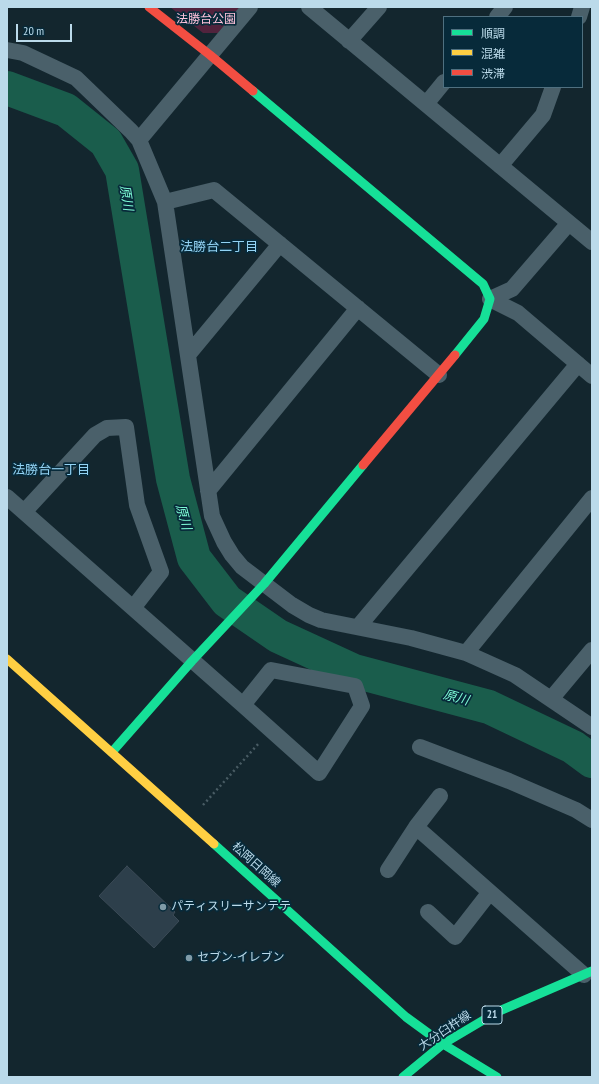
<!DOCTYPE html>
<html>
<head>
<meta charset="utf-8">
<style>
	body { margin:0 }
	#map { position:relative; width:599px; height:1084px; overflow:hidden; background:#13262e; font-family:"PT Sans Narrow","Noto Sans JP",sans-serif }
	canvas { display:block }
	.frame { position:absolute; inset:0; border:8px solid #bbdaea; pointer-events:none }
	.legend { position:absolute; left:443px; top:16px; width:140px; height:72px; box-sizing:border-box; background:#072a3a; border:1px solid #4f7080; margin:0; padding:5px 7px; list-style:none; font-size:12px; color:#bbdaea }
	.legend li { display:flex; align-items:center; gap:8px; height:20px }
	.legend b { width:20px; border:1px solid #4f7080 }
	.scale { position:absolute; left:16px; top:24px; width:56px; height:18px; box-sizing:border-box; border:2px solid #bbdaea; border-top:0; padding-left:5px; font-size:12px; line-height:14px; white-space:nowrap; color:#bbdaea; -webkit-text-stroke:3px #072a3a; paint-order:stroke }
</style>
</head>
<body>
<div id="map">
<canvas width="599" height="1084"></canvas>
<div class="frame"></div>
<ul class="legend">
<li><b style="height:5px;background:#16e098"></b>順調</li>
<li><b style="height:5px;background:#ffcf43"></b>混雑</li>
<li><b style="height:5px;background:#f24e42"></b>渋滞</li>
</ul>
<div class="scale">20 m</div>
</div>
<script>
const context = document.querySelector('canvas').getContext('2d');
context.lineJoin = 'round';
function fill(path, color) {
  context.fillStyle = color;
  context.fill(path, 'evenodd');
}
function toPath(rows) {
  const path = new Path2D();
  for (const r of rows) {
    path.moveTo(r[0], r[1]);
    for (let i = 2; i < r.length; i += 2) path.lineTo(r[i], r[i + 1]);
  }
  return path;
}
function stroke(path, color, width, dash) {
  context.strokeStyle = color;
  context.lineWidth = width;
  context.lineCap = dash ? 'butt' : 'round';
  context.setLineDash(dash || []);
  context.stroke(path);
}
function write(font, color, halo, rows, align = 'center') {
  context.font = font + ' "PT Sans Narrow","Noto Sans JP",sans-serif';
  context.lineWidth = 3.5;
  context.setLineDash([]);
  context.textBaseline = 'middle';
  context.strokeStyle = halo;
  context.fillStyle = color;
  for (const [text, x, y, turn = 0] of rows) {
    context.save();
    context.translate(x, y);
    context.rotate((+turn || 0) * Math.PI / 180);
    context.textAlign = isNaN(turn) ? turn : align;
    if (halo) context.strokeText(text, 0, 0);
    context.fillText(text, 0, 0);
    context.restore();
  }
}
fill(toPath([
	[170,7,240,7,218,33,203,33]
]), '#51233d');
stroke(toPath([
	[7,88,66,110,106,142,122,170,173,479,194,558,227,601,278,636,354,671,489,707,573,747,592,761]
]), '#1a5d4c', 34);
const building = toPath([
	[127,866,175,912,173,915,179,921,154,948,99,896,127,866]
]);
fill(building, '#2d3f4b');
stroke(building, '#3b4a56', 1);
stroke(toPath([
	[203,805,260,742]
]), '#495c64', 2.5, [2, 3]);
stroke(toPath([
	[309,7,592,242],
	[497,17,505,7],
	[579,17,582,7],
	[349,41,379,7],
	[7,50,23,53,76,78,131,131,139,140,165,202,212,516,224,542,232,555,242,567,292,605,309,615,321,620,411,638,466,653,515,675,592,727],
	[426,104,444,82],
	[139,140,250,7],
	[500,166,543,115,553,87],
	[165,202,214,190,439,375],
	[490,299,518,313,592,376],
	[490,299,512,289,569,223],
	[188,355,280,244],
	[208,491,358,308],
	[7,497,243,705,319,773,362,706,355,686,271,670,243,705],
	[24,512,95,435,107,428,126,427,137,505,161,572,133,608],
	[358,627,578,364],
	[466,653,592,498],
	[551,699,592,650],
	[420,747,509,781,576,810,592,820],
	[440,796,416,827,584,975],
	[388,870,416,827],
	[428,912,455,937,490,892]
]), '#4a606a', 16);
stroke(toPath([
	[253,91,483,284,490,299,484,319,455,355],
	[112,752,192,661,264,584,363,465],
	[214,844,406,1017,443,1044,497,1077],
	[403,1077,443,1044,497,1012,592,971]
]), '#16e098', 9);
stroke(toPath([
	[7,659,214,844]
]), '#ffcf43', 9);
stroke(toPath([
	[149,7,210,55,253,91],
	[363,465,455,355]
]), '#f24e42', 9);
for (const [x, y, r, color] of [
	[163,907,4,"#809ba8"],
	[189,958,4,"#809ba8"]
]) {
  const dot = new Path2D();
  dot.arc(x, y, r, 0, 2 * Math.PI);
  context.fillStyle = color;
  context.fill(dot);
  stroke(dot, '#072a3a', 1.5);
}
for (const [x, y, w] of [
	[492,1015,20]
]) {
  const box = new Path2D();
  box.roundRect(x - w / 2, y - 9, w, 18, 3);
  context.fillStyle = '#072a3a';
  context.fill(box);
  stroke(box, '#bbdaea', 1);
}
write('bold 11px', '#bbdaea', null, [
	["21",492,1015]
]);
write('12px', '#fec2db', '#072a3a', [
	["法勝台公園",206,20]
]);
write('12px', '#bbdaea', '#072a3a', [
	["松岡日岡線",256,865,42],
	["大分臼杵線",445,1031,-34]
]);
write('12px', '#bbdaea', '#072a3a', [
	["パティスリーサンテテ",171,907],
	["セブン-イレブン",197,958]
], 'left');
write('italic 13px', '#7dfad5', '#072a3a', [
	["原川",126,198,81],
	["原川",183,517,75],
	["原川",456,698,15]
]);
write('13px', '#93d3f4', '#072a3a', [
	["法勝台二丁目",219,247],
	["法勝台一丁目",51,470]
]);
</script>
</body>
</html>
